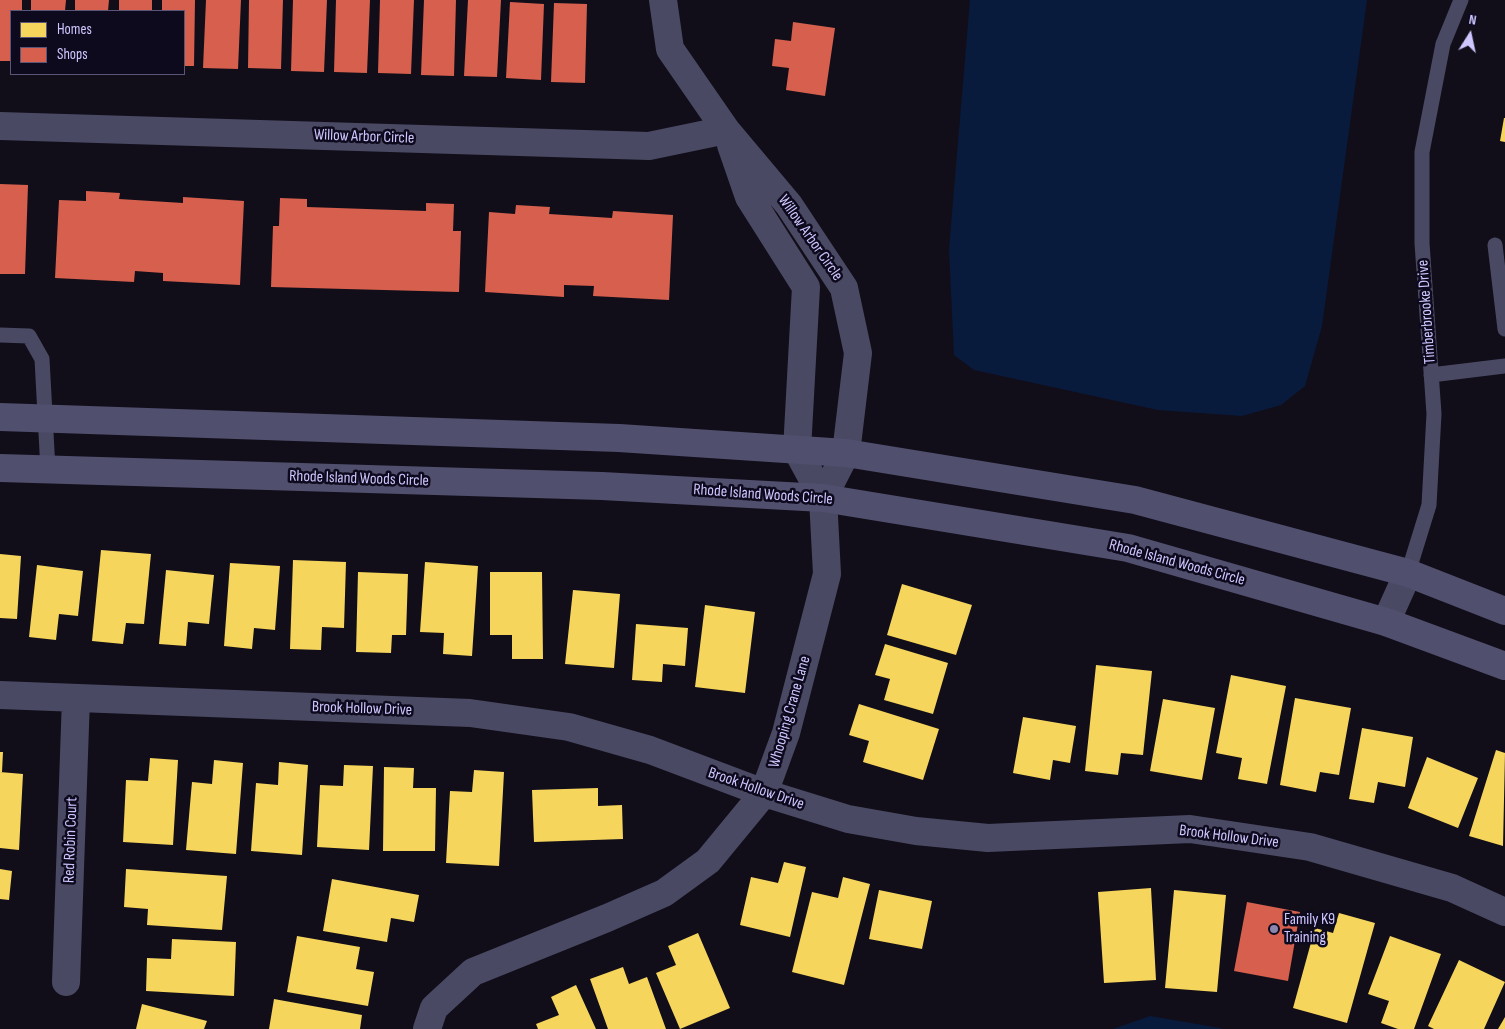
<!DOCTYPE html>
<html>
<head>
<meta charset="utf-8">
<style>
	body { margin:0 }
	#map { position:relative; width:1505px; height:1029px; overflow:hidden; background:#110e1a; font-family:"Sofia Sans Condensed",sans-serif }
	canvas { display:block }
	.legend { position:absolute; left:10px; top:10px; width:175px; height:65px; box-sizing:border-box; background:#0e0a1e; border:1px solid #5b5678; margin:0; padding:6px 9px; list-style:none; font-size:15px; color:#cec7ff }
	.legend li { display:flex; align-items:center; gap:10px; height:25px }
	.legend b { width:25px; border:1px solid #5b5678 }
	.north { position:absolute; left:1445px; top:10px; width:50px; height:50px; -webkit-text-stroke:4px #0e0a1e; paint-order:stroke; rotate:10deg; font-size:14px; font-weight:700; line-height:20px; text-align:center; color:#cec7ff }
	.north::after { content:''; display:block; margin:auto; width:18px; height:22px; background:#cec7ff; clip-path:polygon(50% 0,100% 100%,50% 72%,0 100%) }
</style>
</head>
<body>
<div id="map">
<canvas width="1505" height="1029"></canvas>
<ul class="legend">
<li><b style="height:14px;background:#f6d55c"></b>Homes</li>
<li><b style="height:14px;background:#d6604d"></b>Shops</li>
</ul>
<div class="north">N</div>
</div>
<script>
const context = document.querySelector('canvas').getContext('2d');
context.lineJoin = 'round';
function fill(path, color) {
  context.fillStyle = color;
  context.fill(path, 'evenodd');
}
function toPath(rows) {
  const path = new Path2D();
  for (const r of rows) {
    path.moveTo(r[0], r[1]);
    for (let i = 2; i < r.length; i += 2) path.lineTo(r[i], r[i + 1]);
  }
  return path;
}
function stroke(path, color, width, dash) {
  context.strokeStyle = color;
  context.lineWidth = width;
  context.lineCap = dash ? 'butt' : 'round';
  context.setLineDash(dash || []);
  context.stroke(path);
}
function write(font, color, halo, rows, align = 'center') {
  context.font = font + ' "Sofia Sans Condensed",sans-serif';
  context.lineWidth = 5;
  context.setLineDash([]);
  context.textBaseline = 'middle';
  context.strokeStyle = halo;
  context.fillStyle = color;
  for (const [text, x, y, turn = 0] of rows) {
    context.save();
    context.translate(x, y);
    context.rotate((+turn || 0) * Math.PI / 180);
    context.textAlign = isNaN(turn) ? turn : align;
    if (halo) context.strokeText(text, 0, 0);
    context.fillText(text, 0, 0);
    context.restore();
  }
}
fill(toPath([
	[970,0,1367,0,1322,326,1305,386,1281,405,1242,416,1158,410,974,370,954,355,949,249],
	[1150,1016,1220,1028,1223,1029,1113,1029]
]), '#091b3c');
fill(toPath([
	[1504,118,1505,118,1505,142,1500,141],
	[101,550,151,554,144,624,126,623,123,644,92,641],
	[0,554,21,556,17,619,0,618],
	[293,560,346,562,344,628,322,627,321,650,290,649],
	[425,562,478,566,472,656,443,654,444,633,420,632],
	[230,563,280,566,275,630,254,628,252,649,224,646],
	[37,565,83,571,78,616,59,614,56,640,29,637],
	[166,570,214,575,209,624,188,622,186,646,159,644],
	[358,572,408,574,406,635,392,635,391,653,356,652],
	[490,572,542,572,543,659,512,659,512,635,490,635],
	[902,584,972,605,956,655,887,635],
	[573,590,620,594,614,668,565,664],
	[705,605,755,612,745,693,695,687],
	[636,624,688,628,685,666,663,664,662,682,632,680],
	[885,644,948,663,933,714,884,700,890,679,875,675],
	[1096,665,1152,671,1143,755,1121,753,1118,775,1085,771],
	[1231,675,1286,686,1267,784,1238,779,1242,758,1216,753],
	[1295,698,1351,708,1339,775,1320,772,1316,792,1280,785],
	[1163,699,1215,708,1202,780,1150,771],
	[859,704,939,729,923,780,863,762,869,741,849,735],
	[1023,717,1076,726,1070,763,1053,760,1050,780,1013,773],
	[1362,728,1413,737,1405,787,1378,782,1374,803,1349,799],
	[1496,750,1505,753,1503,846,1469,836],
	[0,752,3,752,2,772,0,772],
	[1427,757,1478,778,1458,828,1408,808],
	[150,758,178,760,173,845,123,842,126,780,148,781],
	[214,760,243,763,236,854,186,850,192,782,212,784],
	[279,762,308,765,302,855,251,851,256,783,278,785],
	[344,765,373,766,369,850,317,847,320,785,343,786],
	[384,767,414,768,413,788,436,788,435,851,383,851],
	[474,770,504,772,499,866,446,863,450,791,472,792],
	[0,772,23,774,19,850,0,848],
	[598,788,598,806,622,805,623,839,534,842,532,790],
	[784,862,806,867,790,937,740,925,751,877,778,883],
	[0,869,12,871,9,900,0,899],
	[126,869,227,876,222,930,147,925,148,909,124,907],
	[843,877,870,884,844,985,792,972,812,892,838,898],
	[332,879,419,895,414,922,391,918,387,942,323,931],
	[1151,888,1156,980,1104,983,1098,892],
	[879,890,932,901,922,949,869,939],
	[1174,890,1226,895,1217,992,1165,988],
	[1339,913,1375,923,1347,1023,1293,1008,1315,928,1333,933],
	[698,933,730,1008,680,1029,656,973,676,965,668,946],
	[297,936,360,947,356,969,374,972,368,1006,287,992],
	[1390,936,1441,954,1414,1029,1398,1029,1381,1023,1389,1001,1368,994],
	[172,939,236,942,234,996,146,991,147,958,171,959],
	[1459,960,1505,982,1484,1029,1434,1029,1428,1026],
	[623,967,629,984,647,977,666,1029,608,1029,590,979],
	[576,985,596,1029,538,1029,536,1024,559,1015,551,997],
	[274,999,362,1015,360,1029,269,1029],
	[142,1004,207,1021,204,1029,136,1029],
	[1505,1017,1505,1029,1498,1029]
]), '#f6d55c');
fill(toPath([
	[0,0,22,0,22,11,11,11,11,61,0,61],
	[31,0,66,0,65,11,31,11],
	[75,0,109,0,108,11,75,11],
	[119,0,152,0,152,11,119,11],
	[162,0,195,0,194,66,184,66,184,11,162,11],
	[206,0,241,0,238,69,203,68],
	[249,0,283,0,281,69,248,68],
	[293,0,327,0,324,72,291,71],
	[336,0,370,0,367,73,334,72],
	[380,0,414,0,411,74,378,73],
	[424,0,456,0,454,76,421,75],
	[468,0,501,0,497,77,464,76],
	[510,2,544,4,541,80,506,78],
	[554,3,587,4,585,83,551,82],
	[793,22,835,28,825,96,786,90,789,68,772,66,775,39,791,41],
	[0,184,28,185,25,274,0,274],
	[86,191,120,193,119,199,183,203,183,197,244,201,240,285,163,281,163,273,135,271,134,282,55,278,59,200,86,201],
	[280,198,307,199,307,207,426,211,426,203,454,204,453,231,461,231,459,292,271,287,273,226,279,226],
	[516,205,550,207,549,214,612,218,613,211,673,215,669,300,593,296,594,286,564,285,564,297,485,292,489,212,515,214],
	[1247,902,1300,912,1288,981,1234,971]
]), '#d6604d');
stroke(toPath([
	[1495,245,1505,329],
	[0,335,29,336,42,359,48,470],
	[1431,375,1505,366],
	[1408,573,1429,505,1434,414,1422,243,1422,152,1443,44,1461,0]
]), '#4a4963', 15);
stroke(toPath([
	[0,126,649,146,726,130],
	[731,145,749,197,806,287,797,450,823,498],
	[1386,622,1408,573],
	[0,695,470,713,569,727,650,750,764,793,848,819,916,831,988,838,1190,829,1310,847,1452,888,1505,912],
	[66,982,76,698],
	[427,1029,434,1008,473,972,607,918,664,893,708,861,764,793,786,733,827,574,823,498,846,453,858,353,844,288,789,205,726,130,670,49,663,0]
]), '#4a4963', 28);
stroke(toPath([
	[0,417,619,438,846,453,1135,500,1408,573,1505,611],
	[0,468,602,486,823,498,1128,548,1386,622,1505,666]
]), '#514f6e', 28);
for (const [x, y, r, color] of [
	[1274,929,5,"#8c86af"]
]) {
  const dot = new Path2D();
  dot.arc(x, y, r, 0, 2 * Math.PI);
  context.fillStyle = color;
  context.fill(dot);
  stroke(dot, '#0e0a1e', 2);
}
write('16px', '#cec7ff', '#0e0a1e', [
	["Willow Arbor Circle",364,137,2],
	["Willow Arbor Circle",810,238,55],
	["Timberbrooke Drive",1427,312,-94],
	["Rhode Island Woods Circle",359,479,2],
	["Rhode Island Woods Circle",763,495,4],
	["Rhode Island Woods Circle",1177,563,15],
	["Brook Hollow Drive",362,709,2],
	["Whooping Crane Lane",790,712,-74],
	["Brook Hollow Drive",756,789,19],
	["Brook Hollow Drive",1229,837,7],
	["Red Robin Court",71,840,-88]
]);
write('16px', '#cec7ff', '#0e0a1e', [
	["Family K9",1284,920],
	["Training",1284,938]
], 'left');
</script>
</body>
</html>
